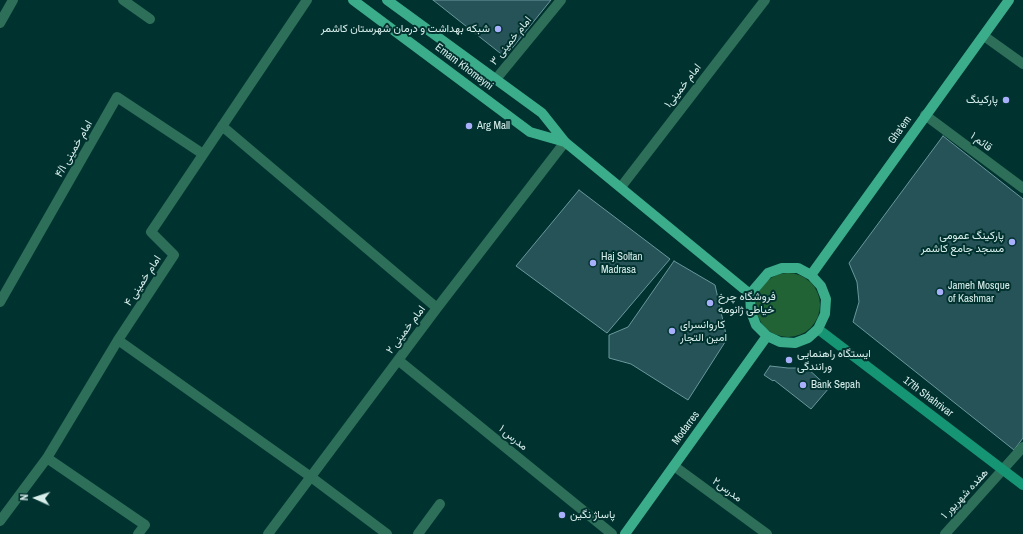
<!DOCTYPE html>
<html>
<head>
<meta charset="utf-8">
<style>
	body { margin:0 }
	#map { position:relative; width:1023px; height:534px; overflow:hidden; background:#00322f; font-family:"Archivo Narrow",sans-serif }
	canvas { display:block }
	.north { position:absolute; left:16px; top:478px; width:40px; height:40px; -webkit-text-stroke:3px #00322f; paint-order:stroke; rotate:273deg; font-size:11px; font-weight:700; line-height:16px; text-align:center; color:#d7eeeb }
	.north::after { content:''; display:block; margin:auto; width:14px; height:18px; background:#d7eeeb; clip-path:polygon(50% 0,100% 100%,50% 72%,0 100%) }
</style>
</head>
<body>
<div id="map">
<canvas width="1023" height="534"></canvas>
<div class="north">N</div>
</div>
<script>
const context = document.querySelector('canvas').getContext('2d');
context.lineJoin = 'round';
function fill(path, color) {
  context.fillStyle = color;
  context.fill(path, 'evenodd');
}
function toPath(rows) {
  const path = new Path2D();
  for (const r of rows) {
    if (r.length === 3) {
      path.moveTo(r[0] + r[2], r[1]);
      path.arc(r[0], r[1], r[2], 0, 2 * Math.PI);
      continue;
    }
    path.moveTo(r[0], r[1]);
    for (let i = 2; i < r.length; i += 2) path.lineTo(r[i], r[i + 1]);
  }
  return path;
}
function stroke(path, color, width, dash) {
  context.strokeStyle = color;
  context.lineWidth = width;
  context.lineCap = dash ? 'butt' : 'round';
  context.setLineDash(dash || []);
  context.stroke(path);
}
function write(font, color, halo, rows, align = 'center') {
  context.font = font + ' "Archivo Narrow",Vazirmatn,sans-serif';
  context.lineWidth = 4;
  context.setLineDash([]);
  context.textBaseline = 'middle';
  context.strokeStyle = halo;
  context.fillStyle = color;
  for (const [text, x, y, turn = 0] of rows) {
    context.save();
    context.translate(x, y);
    context.rotate((+turn || 0) * Math.PI / 180);
    context.textAlign = isNaN(turn) ? turn : align;
    if (halo) context.strokeText(text, 0, 0);
    context.fillText(text, 0, 0);
    context.restore();
  }
}
fill(toPath([
	[788,305,32]
]), '#226336');
const building = toPath([
	[433,0,551,0,505,57,433,0],
	[943,136,1023,199,1023,438,1014,450,853,322,859,302,857,282,849,263,943,136],
	[579,190,670,259,607,333,516,266,579,190],
	[674,261,715,285,727,339,688,400,631,364,609,358,609,335,628,327,674,261],
	[770,366,788,368,807,368,829,388,811,409,774,380,773,381,764,375,770,366]
]);
fill(building, '#265358');
stroke(building, '#6a979d', 1);
stroke(toPath([
	[123,0,150,19],
	[0,23,13,0],
	[984,36,1023,64],
	[496,79,561,0],
	[925,115,1023,188],
	[222,126,437,308],
	[621,187,765,0],
	[0,302,117,97,203,154],
	[118,340,311,477,387,534],
	[398,360,612,534],
	[47,458,145,525,138,534],
	[674,466,767,534],
	[0,521,47,458,118,340,174,255,151,232,307,0],
	[268,534,437,308,565,142],
	[418,534,440,504],
	[945,534,1023,447]
]), '#2d6f59', 10);
stroke(toPath([
	[818,329,1023,485]
]), '#159573', 10);
stroke(toPath([
	[353,0,530,132,565,142],
	[387,0,542,113,565,142,750,294],
	[782,268,798,268,811,275,821,286,826,299,825,314,818,329,808,338,795,343,780,342,767,336,756,325,751,312,750,294,768,273,782,268],
	[811,275,1009,0],
	[625,534,767,336]
]), '#3bad8a', 10);
for (const [x, y, r, color] of [
	[498,29,4,"#a8b0fc"],
	[1006,100,4,"#a8b0fc"],
	[469,126,4,"#a8b0fc"],
	[1012,242,4,"#a8b0fc"],
	[593,263,4,"#a8b0fc"],
	[940,292,4,"#a8b0fc"],
	[710,303,4,"#a8b0fc"],
	[672,331,4,"#a8b0fc"],
	[789,360,4,"#a8b0fc"],
	[803,385,4,"#a8b0fc"],
	[562,515,4,"#a8b0fc"]
]) {
  const dot = new Path2D();
  dot.arc(x, y, r, 0, 2 * Math.PI);
  context.fillStyle = color;
  context.fill(dot);
  stroke(dot, '#00322f', 1.5);
}
write('11px', '#d7eeeb', '#00322f', [
	["شبکه بهداشت و درمان شهرستان کاشمر",490,29,"right"],
	["پارکینگ",998,100,"right"],
	["Arg Mall",477,126],
	["پارکینگ عمومی",1004,236,"right"],
	["مسجد جامع کاشمر",1004,249,"right"],
	["Haj Soltan",601,257],
	["Madrasa",601,270],
	["Jameh Mosque",948,286],
	["of Kashmar",948,299],
	["فروشگاه چرخ",718,297],
	["خیاطی ژانومه",718,310],
	["کاروانسرای",680,325],
	["امین التجار",680,338],
	["ایستگاه راهنمایی",797,354],
	["ورانندگی",797,367],
	["Bank Sepah",811,385],
	["پاساژ نگین",570,515]
], 'left');
write('11px', '#d7eeeb', '#00322f', [
	["امام خمینی ۳",511,41,-51],
	["Emam Khomeyni",464,67,37],
	["امام خمینی۱",683,86,-52],
	["Gha'em",900,130,-54],
	["قائم ۱",981,142,37],
	["امام خمینی ۴/۱",74,149,-60],
	["امام خمینی ۴",143,281,-57],
	["امام خمینی ۲",406,330,-53],
	["17th Shahrivar",928,397,37],
	["Modarres",686,428,-54],
	["مدرس ۱",513,438,39],
	["مدرس۲",727,490,36],
	["هفده شهریور ۱",965,494,-47]
]);
</script>
</body>
</html>
